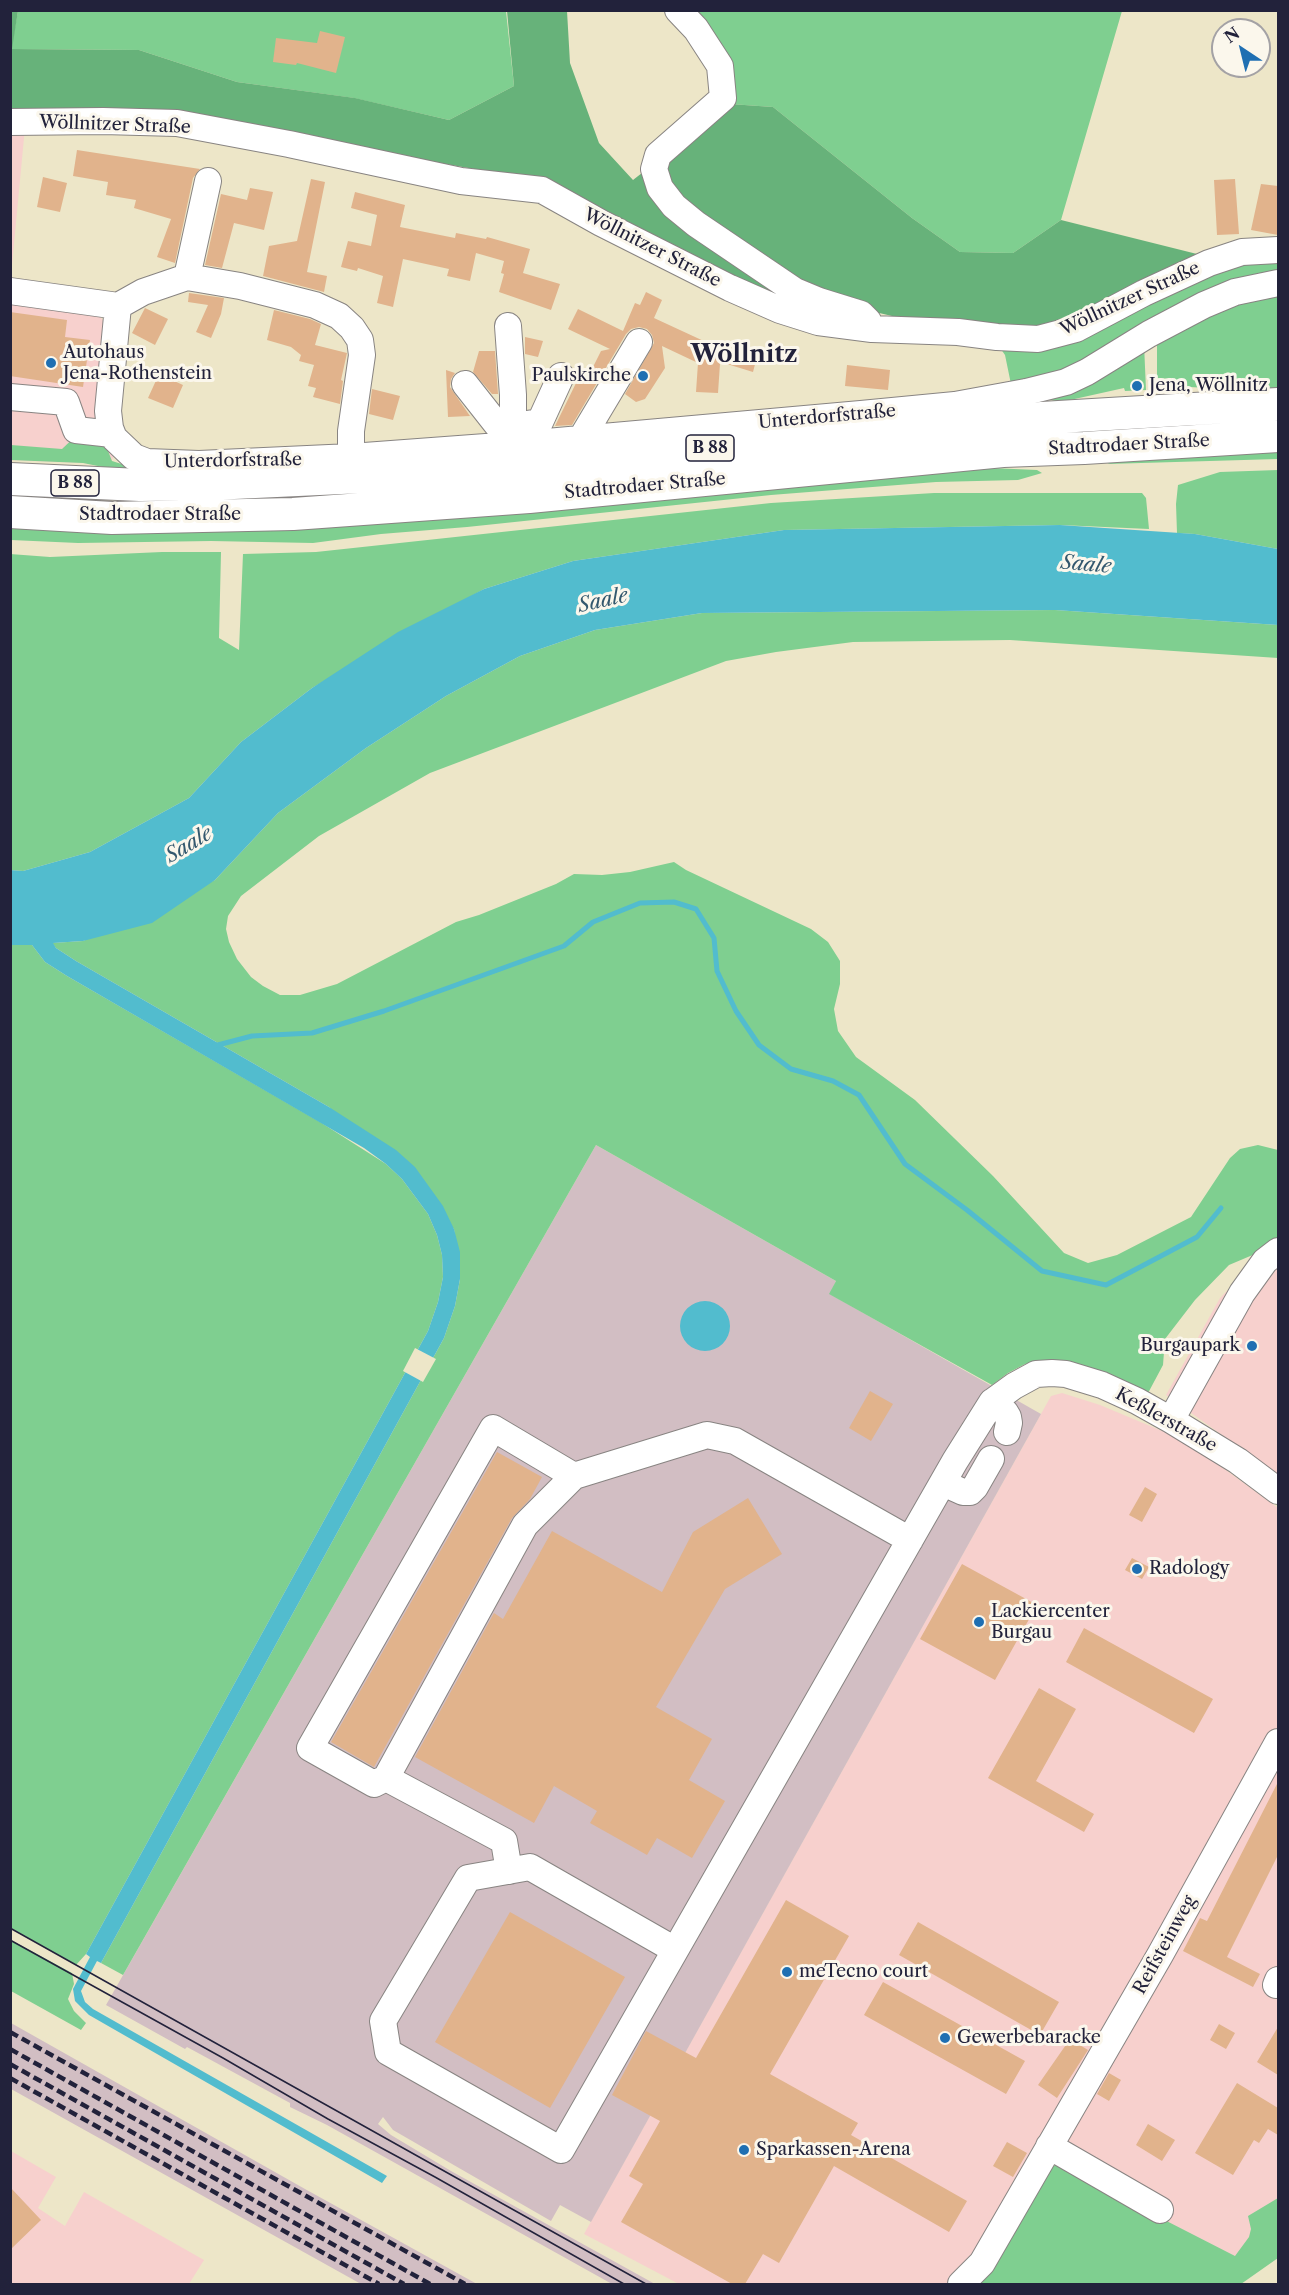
<!DOCTYPE html>
<html>
<head>
<meta charset="utf-8">
<style>
	body { margin:0 }
	#map { position:relative; width:1289px; height:2295px; overflow:hidden; background:#ede6c8; font-family:"Libre Caslon Text",serif }
	canvas { display:block }
	.frame { position:absolute; inset:0; border:12px solid #22223b; pointer-events:none }
	.north { position:absolute; left:1211px; top:18px; width:60px; height:60px; box-sizing:border-box; background:#fbf7ec; border:2px solid #a4a2a5; border-radius:50%; rotate:325deg; font-size:16px; font-weight:700; line-height:24px; text-align:center; color:#22223b }
	.north::after { content:''; display:block; margin:auto; width:21px; height:27px; background:#1f6fb2; clip-path:polygon(50% 0,100% 100%,50% 72%,0 100%) }
</style>
</head>
<body>
<div id="map">
<canvas width="1289" height="2295"></canvas>
<div class="frame"></div>
<div class="north">N</div>
</div>
<script>
const context = document.querySelector('canvas').getContext('2d');
context.lineJoin = 'round';
function fill(path, color) {
  context.fillStyle = color;
  context.fill(path, 'evenodd');
}
function toPath(rows) {
  const path = new Path2D();
  for (const r of rows) {
    if (r.length === 3) {
      path.moveTo(r[0] + r[2], r[1]);
      path.arc(r[0], r[1], r[2], 0, 2 * Math.PI);
      continue;
    }
    path.moveTo(r[0], r[1]);
    for (let i = 2; i < r.length; i += 2) path.lineTo(r[i], r[i + 1]);
  }
  return path;
}
function stroke(path, color, width, dash) {
  context.strokeStyle = color;
  context.lineWidth = width;
  context.lineCap = dash ? 'butt' : 'round';
  context.setLineDash(dash || []);
  context.stroke(path);
}
function write(font, color, halo, rows, align = 'center') {
  context.font = font + ' "Libre Caslon Text",serif';
  context.lineWidth = 6;
  context.setLineDash([]);
  context.textBaseline = 'middle';
  context.strokeStyle = halo;
  context.fillStyle = color;
  for (const [text, x, y, turn = 0] of rows) {
    context.save();
    context.translate(x, y);
    context.rotate((+turn || 0) * Math.PI / 180);
    context.textAlign = isNaN(turn) ? turn : align;
    if (halo) context.strokeText(text, 0, 0);
    context.fillText(text, 0, 0);
    context.restore();
  }
}
fill(toPath([
	[11,127,25,127,11,276],
	[11,296,99,315,104,322,117,452,107,467,83,463,11,460],
	[1278,1245,1278,1475,1166,1395,1220,1298,1252,1265],
	[1062,1393,1100,1405,1186,1441,1278,1508,1278,2244,1220,2284,679,2284,584,2234,1051,1396],
	[11,2151,56,2177,38,2208,65,2226,84,2192,204,2260,189,2284,11,2284]
]), '#f7d0cd');
fill(toPath([
	[596,1145,836,1281,830,1294,1041,1414,591,2222,560,2205,551,2221,393,2130,383,2117,378,2124,391,2135,451,2171,655,2284,612,2284,327,2125,290,2107,290,2103,187,2047,185,2049,106,2005],
	[11,2023,305,2189,477,2284,361,2284,11,2089]
]), '#d2bec3');
fill(toPath([
	[18,11,506,11,514,86,449,120,354,98,237,82,139,50,11,49],
	[688,11,1122,11,1061,220,1013,253,960,252,912,218,773,107,730,104],
	[1278,262,1278,279,1076,373,1012,389,1005,355,996,342,1239,263],
	[1278,289,1278,389,1224,389,1173,386,1173,379,1157,378,1157,338,1194,317],
	[1144,344,1146,390,1125,391,1124,388,1061,402,1047,399],
	[1027,396,1039,404,118,470,83,463,11,460,11,445,62,449,82,430,103,438,112,461,128,466],
	[1278,448,1278,459,1107,464,1135,454],
	[991,468,1037,470,1042,473,1018,480,936,482,771,495,467,527,381,534,313,543,211,541,78,543,11,540,11,525,951,469],
	[1278,470,1278,549,1195,534,1177,533,1176,504,1178,485,1220,472],
	[934,493,1142,493,1146,498,1149,529,1060,525,784,530,573,561,484,589,312,688,241,742,189,798,90,852,23,871,10,870,10,554,50,557,162,552,221,552,219,638,239,650,243,554,316,552,771,503],
	[1055,610,1278,625,1278,658,1010,640,853,642,776,652,726,661,430,773,319,836,241,896,228,916,226,929,229,942,237,959,251,977,263,986,280,995,300,995,337,984,456,922,479,915,556,884,574,874,602,875,630,872,674,862,686,870,811,929,828,942,840,961,840,984,834,1009,838,1031,856,1057,915,1100,993,1176,1064,1253,1088,1263,1117,1255,1191,1217,1230,1158,1240,1149,1258,1145,1278,1150,1278,1237,1255,1254,1229,1265,1195,1300,1165,1339,1163,1365,1147,1395,1067,1362,1044,1360,1025,1364,1008,1373,992,1385,829,1294,836,1281,596,1145,123,1975,101,1963,444,1338,455,1306,460,1279,454,1229,329,1107,76,961,56,948,52,943,83,941,215,880,278,813,366,748,446,696,520,656,595,630,702,613],
	[10,945,32,945,45,962,67,976,320,1122,386,1164,402,1179,428,1214,437,1235,442,1255,443,1277,438,1302,428,1331,86,1954,76,1965,11,1928],
	[11,1940,72,1973,74,1984,68,1999,74,2011,86,2023,81,2030,11,1991],
	[1057,2165,1235,2256,1249,2237,1251,2229,1248,2216,1278,2198,1278,2258,1241,2284,971,2284,1043,2169]
]), '#7fcf90');
fill(toPath([
	[11,11,18,11,12,49,139,50,237,82,355,98,449,120,514,86,507,11,567,11,570,63,599,143,633,180,730,104,773,107,912,218,960,252,1013,253,1061,220,1209,257,1050,329,909,320,875,312,781,305,549,182,296,138,11,115]
]), '#67b27a');
fill(toPath([
	[1060,525,1195,534,1278,549,1278,625,1055,610,702,613,595,630,520,656,446,696,366,748,278,813,215,880,152,923,83,941,53,943,56,948,76,961,329,1107,396,1150,415,1167,443,1206,454,1229,460,1252,460,1279,455,1306,444,1338,101,1963,97,1961,81,1991,85,2002,93,2009,387,2176,382,2183,89,2015,75,2001,73,1989,90,1957,86,1954,428,1331,438,1302,443,1277,442,1255,437,1235,428,1214,402,1179,386,1164,364,1148,67,976,45,962,32,945,11,945,10,870,23,871,90,852,189,798,241,742,312,688,398,632,484,589,573,561,784,530],
	[705,1326,25]
]), '#52bcce');
fill(toPath([
	[415,1348,436,1359,423,1382,403,1371]
]), '#ede6c8');
stroke(toPath([
	[214,1046,252,1036,312,1033,384,1011,564,946,593,922,640,903,674,902,696,909,714,938,717,971,736,1011,759,1045,791,1069,833,1081,859,1095,905,1164,967,1210,1042,1271,1106,1285,1197,1237,1221,1208]
]), '#52bcce', 5);
fill(toPath([
	[320,31,345,37,336,73,297,63,296,65,273,62,276,38,317,43],
	[77,150,200,169,193,178,175,263,157,257,171,219,134,208,136,200,106,195,108,182,73,176],
	[43,177,67,183,60,212,37,207],
	[311,179,325,182,307,272,327,276,324,292,263,276,269,246,297,241],
	[1235,179,1239,234,1217,235,1214,180],
	[1261,184,1278,186,1278,235,1251,230],
	[250,188,273,192,264,230,234,223,222,268,205,265,221,194,247,200],
	[355,192,405,205,400,227,455,238,456,233,486,239,487,237,530,249,523,273,560,284,551,310,499,292,504,274,501,273,504,261,476,253,470,281,447,276,449,269,403,259,393,307,377,303,383,276,358,268,357,271,341,267,348,241,371,246,377,215,351,208],
	[646,292,662,300,654,318,721,349,718,393,696,392,698,363,662,346,665,368,645,399,636,402,625,394,654,343,652,335,647,329,639,327,631,329,626,334,572,425,555,426,578,379,585,383,601,351,610,349,568,329,578,309,623,331,635,303,640,305],
	[189,293,224,298,221,314,211,338,196,332,208,305,188,302],
	[145,308,168,319,155,345,132,333],
	[274,310,310,319,321,324,315,345,347,353,341,380,343,381,340,404,313,397,316,388,308,386,314,365,299,361,301,355,291,347,267,340],
	[10,312,67,320,65,337,90,340,83,387,10,376],
	[525,337,543,341,538,357,525,354],
	[733,345,758,353,753,372,727,364],
	[479,351,495,351,498,394,492,394,473,372],
	[847,365,890,370,888,390,845,386],
	[446,370,455,373,451,379,450,387,470,416,448,417],
	[159,374,183,385,173,408,148,398],
	[372,389,400,396,393,420,369,414],
	[870,1391,893,1404,871,1441,849,1428],
	[497,1452,542,1477,530,1499,512,1518,374,1767,331,1742],
	[1145,1487,1157,1494,1142,1522,1129,1515],
	[748,1498,782,1554,725,1589,656,1707,712,1739,689,1780,725,1801,692,1858,657,1838,647,1855,590,1823,597,1811,554,1786,534,1823,415,1757,494,1613,503,1619,552,1531,662,1592,693,1532],
	[1132,1558,1149,1567,1142,1579,1125,1570],
	[962,1564,1037,1605,995,1680,920,1639],
	[1084,1628,1213,1699,1194,1733,1066,1662],
	[1039,1688,1076,1709,1036,1781,1094,1814,1084,1832,988,1778],
	[1278,1782,1278,1855,1227,1957,1260,1974,1253,1987,1183,1951,1200,1918,1207,1921],
	[786,1900,849,1936,770,2074,858,2123,851,2135,967,2201,949,2232,834,2166,779,2263,763,2254,745,2284,732,2284,621,2222,643,2184,629,2176,660,2121,612,2095,646,2031,696,2058],
	[510,1912,625,1977,550,2108,435,2042],
	[918,1922,1059,2002,1040,2035,899,1955],
	[883,1982,1025,2061,1006,2094,864,2015],
	[1219,2024,1235,2033,1226,2049,1210,2040],
	[1278,2027,1278,2075,1257,2062],
	[1070,2039,1088,2050,1057,2098,1038,2085],
	[1109,2073,1121,2080,1109,2101,1097,2094],
	[1237,2083,1278,2108,1278,2135,1268,2129,1259,2143,1254,2140,1233,2175,1195,2153],
	[1148,2124,1175,2140,1162,2161,1136,2145],
	[1007,2142,1027,2153,1013,2177,993,2166],
	[10,2187,41,2220,10,2250]
]), '#e1b38c');
const minor = toPath([
	[678,10,696,29,720,66,723,98,658,155,654,169,660,188,674,206,696,224,795,291,819,301,861,314,868,321],
	[10,122,103,121,177,123,289,144,461,181,542,190,601,223,730,288,780,310,818,322,872,329,958,332,997,337,1038,339,1076,329,1144,293,1209,263,1242,252,1278,250],
	[187,277,208,181],
	[10,291,118,306,143,292,187,277,240,286,315,305,339,316,352,328,360,340,362,355,351,431,351,457,199,464,147,462,134,457,114,438,110,428,108,411,118,306],
	[508,326,513,395,513,445],
	[465,384,513,445],
	[10,397,66,402,76,430,112,434],
	[513,426,540,422,561,376],
	[581,439,639,342],
	[351,457,513,445,861,414,955,405,1026,392,1066,382,1087,372,1149,334,1204,305,1235,292,1278,283],
	[992,1402,1005,1412,1008,1417,1009,1423,1007,1432],
	[1171,1420,1242,1293,1265,1261,1278,1251],
	[943,1483,963,1492,970,1492,975,1487,991,1459],
	[386,1778,374,1784,310,1748,493,1428,574,1476],
	[509,1871,504,1841,386,1778,525,1525,574,1476,707,1435,735,1441,910,1540],
	[675,1950,530,1867,468,1878,383,2021,388,2052,561,2150,955,1461,992,1402,1014,1386,1036,1374,1052,1373,1066,1374,1102,1385,1137,1401,1171,1420,1238,1461,1278,1491],
	[1276,1985,1278,1980],
	[1049,2146,1160,2210],
	[961,2284,982,2263,1160,1955,1278,1742]
]);
const major = toPath([
	[10,479,140,485,212,484,362,477,495,468,1042,418,1278,404],
	[10,512,112,518,293,514,529,497,1003,451,1084,448,1278,436]
]);
stroke(minor, '#888482', 28);
stroke(major, '#888482', 34);
stroke(minor, '#fff', 26);
stroke(major, '#fff', 32);
stroke(toPath([
	[10,1928,646,2284],
	[10,1940,223,2058,328,2119,435,2177,624,2284]
]), '#22223b', 1.5);
stroke(toPath([
	[10,2032,465,2284],
	[10,2049,430,2284],
	[10,2064,404,2284],
	[10,2078,379,2284]
]), '#22223b', 4.5, [9, 4.5]);
for (const [x, y, r, color] of [
	[51,363,6,"#1f6fb2"],
	[643,376,6,"#1f6fb2"],
	[1137,386,6,"#1f6fb2"],
	[1252,1346,6,"#1f6fb2"],
	[1137,1569,6,"#1f6fb2"],
	[979,1622,6,"#1f6fb2"],
	[787,1972,6,"#1f6fb2"],
	[945,2038,6,"#1f6fb2"],
	[744,2150,6,"#1f6fb2"]
]) {
  const dot = new Path2D();
  dot.arc(x, y, r, 0, 2 * Math.PI);
  context.fillStyle = color;
  context.fill(dot);
  stroke(dot, '#fbf7ec', 2);
}
for (const [x, y, w] of [
	[710,448,48],
	[75,483,48]
]) {
  const box = new Path2D();
  box.roundRect(x - w / 2, y - 13, w, 26, 4.5);
  context.fillStyle = '#fbf7ec';
  context.fill(box);
  stroke(box, '#22223b', 1.5);
}
write('bold 16px', '#22223b', null, [
	["B 88",710,448],
	["B 88",75,483]
]);
write('18px', '#22223b', '#fbf7ec', [
	["Wöllnitzer Straße",115,125,2],
	["Wöllnitzer Straße",652,248,27],
	["Wöllnitzer Straße",1130,299,-25],
	["Unterdorfstraße",827,417,-5],
	["Stadtrodaer Straße",1129,445,-3],
	["Unterdorfstraße",233,461,-1],
	["Stadtrodaer Straße",645,486,-5],
	["Stadtrodaer Straße",160,515],
	["Keßlerstraße",1166,1420,29],
	["Reifsteinweg",1165,1945,-61]
]);
write('18px', '#22223b', '#fbf7ec', [
	["Autohaus",63,353],
	["Jena-Rothenstein",63,374],
	["Paulskirche",631,376,"right"],
	["Jena, Wöllnitz",1149,386],
	["Burgaupark",1240,1346,"right"],
	["Radology",1149,1569],
	["Lackiercenter",991,1612],
	["Burgau",991,1633],
	["meTecno court",799,1972],
	["Gewerbebaracke",957,2038],
	["Sparkassen-Arena",756,2150]
], 'left');
write('italic 20px', '#33586e', '#fbf7ec', [
	["Saale",1086,565,5],
	["Saale",603,601,-13],
	["Saale",189,845,-31]
]);
write('bold 24px', '#22223b', '#fbf7ec', [
	["Wöllnitz",744,355]
]);
</script>
</body>
</html>
